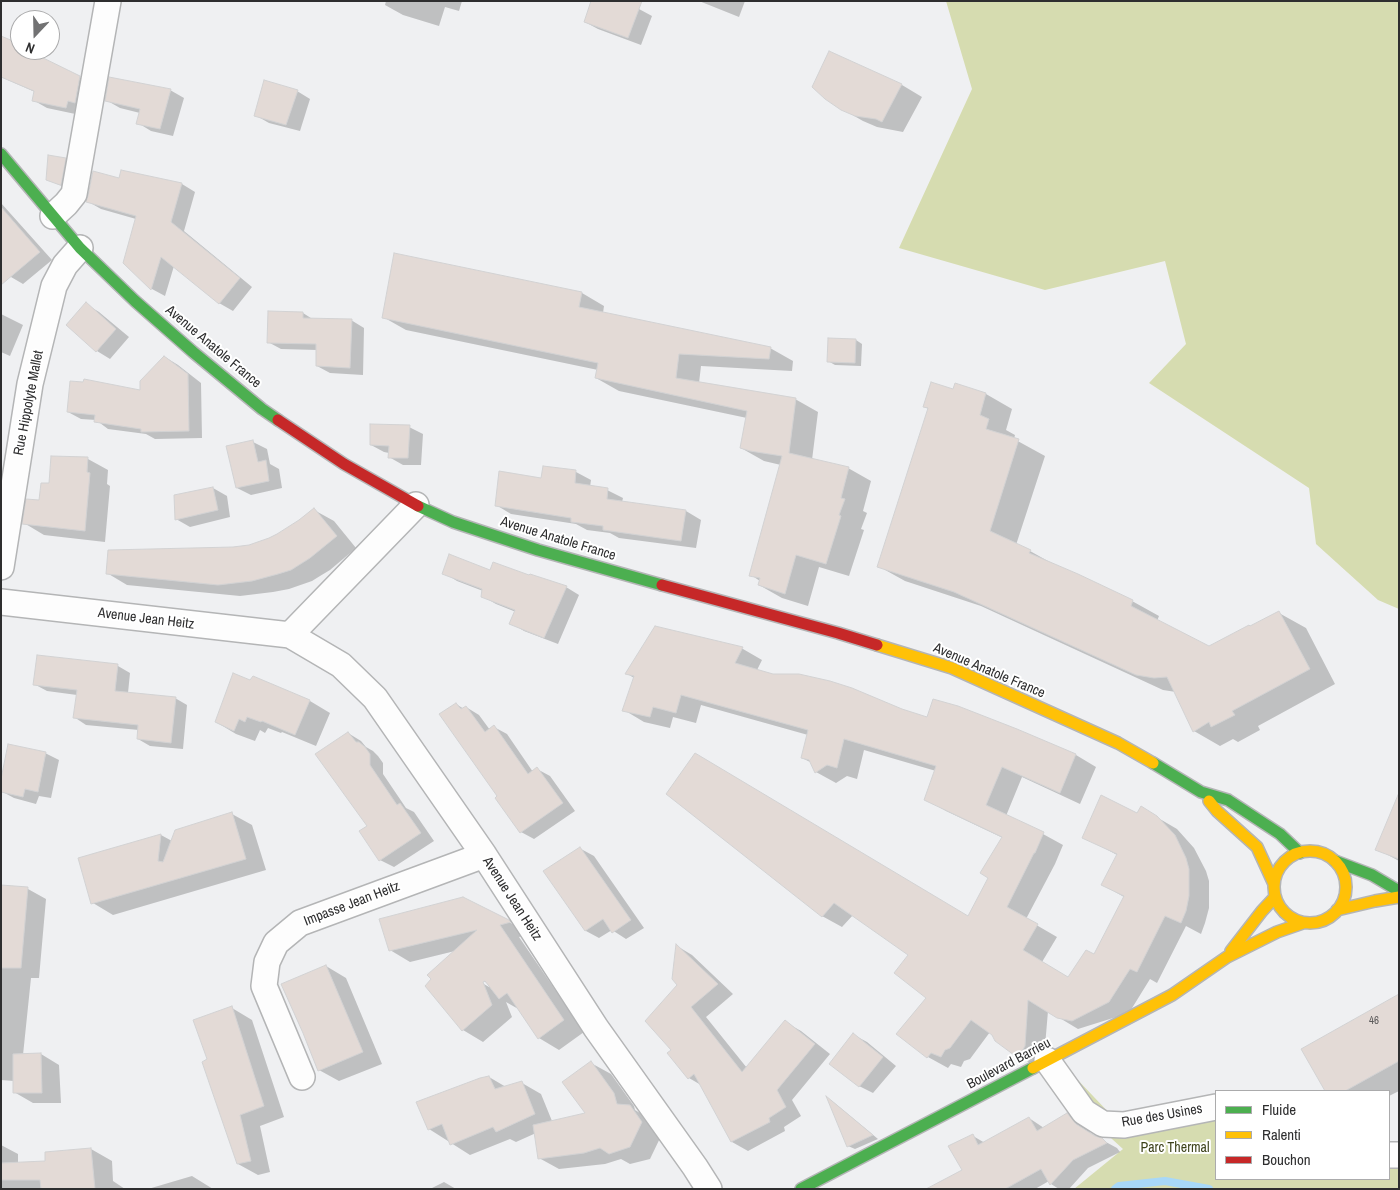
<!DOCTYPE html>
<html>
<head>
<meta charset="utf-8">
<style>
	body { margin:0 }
	#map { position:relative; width:1400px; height:1190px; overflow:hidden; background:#eff0f2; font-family:"Archivo Narrow",sans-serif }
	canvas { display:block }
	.frame { position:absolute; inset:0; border:2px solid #2e2e2f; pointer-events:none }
	.legend { position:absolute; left:1215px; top:1090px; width:175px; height:90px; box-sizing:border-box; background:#fff; border:1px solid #ababac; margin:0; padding:6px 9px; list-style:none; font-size:15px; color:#2e2e2f }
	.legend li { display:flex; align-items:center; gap:10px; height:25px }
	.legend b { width:25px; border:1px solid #ababac }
	.north { position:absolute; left:10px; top:10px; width:50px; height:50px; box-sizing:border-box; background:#fff; border:1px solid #ababac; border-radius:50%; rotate:201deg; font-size:14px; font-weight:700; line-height:20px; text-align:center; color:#2e2e2f }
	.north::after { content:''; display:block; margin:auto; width:18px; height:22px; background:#727273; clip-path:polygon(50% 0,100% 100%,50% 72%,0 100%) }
</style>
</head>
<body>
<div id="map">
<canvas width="1400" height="1190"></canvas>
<div class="frame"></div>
<ul class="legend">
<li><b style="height:6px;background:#4caf50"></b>Fluide</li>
<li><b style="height:6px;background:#ffc107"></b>Ralenti</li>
<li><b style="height:6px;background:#c62828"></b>Bouchon</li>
</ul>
<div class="north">N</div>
</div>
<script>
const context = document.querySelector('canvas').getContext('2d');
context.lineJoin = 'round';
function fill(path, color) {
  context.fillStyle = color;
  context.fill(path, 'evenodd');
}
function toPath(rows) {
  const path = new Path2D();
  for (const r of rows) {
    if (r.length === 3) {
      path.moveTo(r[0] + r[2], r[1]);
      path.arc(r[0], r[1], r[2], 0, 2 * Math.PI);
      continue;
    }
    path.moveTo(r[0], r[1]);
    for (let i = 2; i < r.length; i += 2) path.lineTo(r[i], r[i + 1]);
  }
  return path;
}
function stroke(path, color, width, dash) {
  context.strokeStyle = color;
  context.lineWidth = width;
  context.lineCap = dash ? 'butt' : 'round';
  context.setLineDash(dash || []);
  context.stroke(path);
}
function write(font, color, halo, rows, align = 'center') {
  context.font = font + ' "Archivo Narrow",sans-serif';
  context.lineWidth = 4;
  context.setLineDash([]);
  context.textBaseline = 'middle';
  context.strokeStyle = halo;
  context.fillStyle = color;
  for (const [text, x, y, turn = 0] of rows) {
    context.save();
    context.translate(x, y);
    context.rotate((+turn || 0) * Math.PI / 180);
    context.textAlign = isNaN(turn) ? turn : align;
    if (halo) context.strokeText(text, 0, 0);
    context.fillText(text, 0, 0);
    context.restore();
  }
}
fill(toPath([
	[946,1,1399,1,1399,609,1378,600,1316,544,1309,488,1149,383,1186,344,1165,261,1045,290,899,248,972,89],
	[1055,1056,1113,1117,1216,1099,1216,1179,1389,1179,1389,1144,1399,1144,1399,1189,1074,1189,1123,1149,1033,1067]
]), '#d6dcb0');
fill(toPath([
	[386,1,462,1,459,11,445,7,439,26,403,15,385,5],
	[699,1,745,1,739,17],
	[639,9,652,16,641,45,598,29,585,22],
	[1,37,20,46,20,50,30,50,44,58,44,60,93,84,80,115,47,108,33,100,35,92,1,77],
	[830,53,902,85,922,97,903,132,877,127,863,121,842,109],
	[170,90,184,98,173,136,151,131,138,123,140,113,120,108,106,100],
	[297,91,310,99,300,131,269,123,255,115],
	[65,159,72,163,67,188,47,180],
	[122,171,182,184,195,192,184,231,252,287,233,311,219,303,174,266,165,296,152,289,124,262,136,219,101,209,87,201,120,180],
	[1,203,52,260,23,284,11,277,1,266],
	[582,293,604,306,603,313,770,348,793,361,792,371,701,366,699,383,795,399,818,412,812,460,848,468,871,481,863,511,867,513,861,529,864,530,849,576,819,567,808,606,782,598,759,585,760,581,751,575,781,465,764,461,741,448,747,418,619,391,596,378,598,370,406,330,383,317],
	[86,304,99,312,129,337,110,359,97,351],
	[303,313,314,320,351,320,364,328,363,375,330,373,317,366,317,350,281,349,268,342],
	[1,314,23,325,10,356,1,352],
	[856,340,862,344,861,366,835,365,828,361],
	[165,357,178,365,201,383,202,438,155,439,146,434,108,429,96,420,81,419,68,412,141,392],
	[956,384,986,394,1012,409,1006,430,1015,435,1014,439,1045,456,1016,545,1030,551,1055,565,1132,601,1159,616,1157,621,1209,647,1279,613,1306,628,1335,684,1258,726,1260,730,1238,742,1233,739,1220,746,1194,731,1176,692,1163,690,981,606,905,581,878,566,929,409,924,407,954,391],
	[409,427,423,434,421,465,403,465,389,457,389,453,384,452,371,445],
	[253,442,267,449,270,464,279,469,282,488,251,495,237,488],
	[88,459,108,470,107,484,110,486,105,542,44,535,24,523,40,501,50,484],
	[576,472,591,480,590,487,607,490,623,498,622,502,686,511,701,520,696,548,619,538,610,533,587,530,576,524,511,514,496,505,542,480],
	[213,488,227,496,230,517,190,527,176,519],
	[314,510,334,521,356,548,330,570,320,576,312,581,289,589,273,592,240,596,127,585,107,573,250,546,278,535],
	[490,572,566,587,579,595,558,644,524,631,511,623,516,612,496,604,482,596,483,591,457,581,444,573],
	[656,627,743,649,762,660,757,670,928,718,1017,730,1076,755,1096,767,1080,804,1022,777,1006,816,1043,834,1063,845,1055,864,1026,919,1057,937,1042,962,1069,978,1094,956,1124,897,1103,885,1117,855,1084,837,1138,814,1141,808,1177,829,1194,848,1206,871,1209,881,1209,908,1205,923,1201,934,1186,926,1157,983,1150,979,1129,1013,1078,1029,1048,1011,1044,1058,1034,1065,1014,1054,990,1032,970,1059,964,1061,961,1067,951,1064,948,1068,928,1057,928,998,909,955,853,915,842,927,822,916,668,794,969,918,990,878,1003,838,946,811,926,799,936,771,864,750,857,779,847,776,836,783,816,772,812,763,802,758,808,735,701,705,696,723,673,717,670,728,644,722,624,710,634,678,626,673],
	[118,666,130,673,128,693,175,698,187,705,183,749,150,746,138,739,139,730,86,725,74,717,77,695,47,691,34,684],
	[253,677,310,701,330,713,316,746,282,732,281,733,268,728,265,733,260,730,255,741,236,734,216,722,251,682],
	[456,704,464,709,466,707,479,715,490,730,494,727,507,734,533,772,537,769,550,776,575,811,534,839,521,832,499,796],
	[348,733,361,741,366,747,373,751,378,756,383,763,383,774,406,808,414,812,434,841,394,867,380,860,369,826],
	[45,753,59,760,51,798,39,796,36,804,14,798,1,791],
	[1399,808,1399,861,1377,849],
	[232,814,252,825,266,870,113,915,93,903,79,858,161,835,172,841],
	[581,849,594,856,644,928,626,939,612,930,599,938,586,931,545,871],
	[1,887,28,889,46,899,39,978,31,978,23,1055,41,1054,59,1065,61,1103,33,1103,14,1092,14,1081,1,1080],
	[509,922,530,934,519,937,584,1032,559,1050,539,1038,520,1010,506,1002,512,1017,483,1042,463,1030,455,951,410,962,390,950],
	[478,978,489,984,489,987,477,980],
	[677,946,692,955,733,994,706,1017,747,1068,785,1022,801,1031,830,1054,792,1100,801,1116,784,1127,785,1131,748,1151,732,1142,701,1085,689,1078,673,1050,679,985],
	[326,966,346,978,382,1064,339,1081,319,1070],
	[1399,995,1399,1091,1389,1096,1389,1091,1326,1091,1302,1049],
	[232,1008,252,1020,284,1117,260,1126,270,1172,258,1175,238,1164,209,1060],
	[854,1035,867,1042,896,1066,873,1093,859,1086],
	[591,1063,611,1074,634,1106,635,1110,650,1119,662,1134,650,1159,630,1164,621,1159,605,1164,559,1169,539,1158,536,1133,516,1142,510,1139,470,1155,429,1129,489,1077,506,1087,522,1083,541,1094,552,1121,587,1114],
	[828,1099,832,1101,878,1139,855,1149,848,1146],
	[1067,1114,1082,1123,1091,1134,1117,1148,1120,1152,1088,1168,1069,1189,1059,1189,1051,1184,1049,1181,1035,1189,928,1189,963,1170,973,1136,985,1143,1029,1118,1044,1128],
	[1,1145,18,1154,18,1163,46,1162,91,1149,112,1161,113,1181,125,1189,1,1189],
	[192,1176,213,1189,148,1189],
	[444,1182,456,1189,430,1189]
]), '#0003');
stroke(toPath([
	[1115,1189,1119,1186,1165,1181,1209,1189]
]), '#a8d8f8', 8);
const building = toPath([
	[591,1,642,1,628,38,584,22,591,1],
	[1,36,20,44,20,50,32,50,31,52,80,76,75,103,68,101,66,108,32,101,34,91,1,77,1,36],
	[829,51,902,84,882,122,876,119,855,116,841,110,825,99,812,87,829,51],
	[109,77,171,89,160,129,136,124,140,109,105,101,109,77],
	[264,80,298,90,286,125,254,116,264,80],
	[48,155,66,158,61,185,60,185,46,180,48,155],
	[121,170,182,183,171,222,240,278,219,304,161,257,151,290,123,263,136,216,86,202,88,196,93,171,119,178,121,170],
	[1,207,40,252,1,285,1,207],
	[394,253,582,292,579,307,771,347,769,359,679,354,676,378,796,398,789,453,849,467,841,498,845,499,839,515,841,516,826,564,796,555,785,594,758,585,760,578,749,576,782,456,750,451,740,448,747,411,595,378,598,363,382,318,394,253],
	[86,302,116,329,96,352,66,325,86,302],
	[268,311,303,312,303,318,352,319,350,368,316,366,316,344,267,343,268,311],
	[828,338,856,339,855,363,827,362,828,338],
	[164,356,188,374,189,431,141,432,141,429,94,422,95,415,67,412,70,381,83,382,84,379,140,390,140,381,164,356],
	[931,382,953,389,955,383,986,393,980,415,989,419,986,429,1019,439,990,531,1031,550,1029,553,1078,574,1133,600,1131,606,1209,646,1249,625,1250,626,1279,611,1310,669,1232,711,1235,715,1211,727,1209,722,1193,732,1167,677,1154,678,1136,675,954,592,877,567,928,408,923,407,931,382],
	[370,424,410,425,408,458,388,458,389,446,370,445,370,424],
	[253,440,258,462,266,460,269,481,236,488,226,446,253,440],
	[51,456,88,457,87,472,90,473,85,531,22,524,26,499,39,500,41,483,49,483,51,456],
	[543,466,576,470,575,483,608,488,607,499,686,510,681,541,603,530,603,526,571,522,571,518,495,506,499,471,541,478,543,466],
	[213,487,218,510,175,520,174,495,213,487],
	[314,508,337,536,310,558,291,570,278,574,252,581,218,585,106,574,108,550,233,547,249,545,269,538,277,534,299,520,314,508],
	[449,554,490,570,493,562,529,575,530,574,567,586,544,638,509,624,515,610,481,597,482,589,442,574,449,554],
	[655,626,743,647,735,663,773,674,799,674,830,681,852,688,902,709,927,717,933,699,958,706,1017,729,1076,754,1060,793,1002,767,986,805,1044,832,1035,853,1034,853,1007,907,1038,924,1023,950,1068,977,1086,950,1094,954,1124,896,1101,885,1117,854,1082,838,1101,795,1137,813,1141,806,1157,816,1175,835,1186,858,1189,869,1189,896,1186,911,1181,923,1165,916,1137,972,1130,969,1109,1002,1072,1021,1057,1018,1028,1000,1025,1046,1022,1051,1014,1055,995,1041,992,1035,971,1020,950,1048,945,1050,941,1057,931,1053,927,1058,896,1034,926,998,894,973,908,955,834,903,822,917,666,794,695,753,968,916,988,878,980,873,1002,837,924,800,936,766,844,739,837,768,827,765,815,773,809,760,801,758,808,730,681,695,676,713,653,707,650,717,622,711,634,676,625,674,655,626],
	[37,655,118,664,115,691,176,697,171,743,137,739,138,725,73,718,77,690,33,685,37,655],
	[233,673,250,680,253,676,310,700,295,735,262,721,261,722,247,717,245,722,239,719,234,731,215,722,233,673],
	[456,703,461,709,466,706,485,732,494,725,528,774,537,767,563,803,520,833,495,798,497,796,439,714,456,703],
	[348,732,356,742,359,742,365,747,370,754,370,765,397,805,400,803,421,833,379,861,359,831,367,826,315,754,348,732],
	[8,744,46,752,38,792,25,789,23,797,1,792,1,779,8,744],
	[1398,795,1399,795,1399,859,1375,850,1398,795],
	[232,812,246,859,91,904,78,858,161,834,158,861,163,862,175,830,232,812],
	[580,847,631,920,612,933,603,919,585,931,543,871,580,847],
	[1,885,28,887,21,968,1,968,1,885],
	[463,897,509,920,511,922,500,925,564,1020,538,1039,507,993,499,999,485,981,483,982,492,1005,462,1031,425,986,431,979,427,975,477,930,389,951,379,919,463,897],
	[676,944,718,984,691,1007,742,1072,785,1020,815,1044,777,1090,786,1107,769,1118,770,1122,731,1142,694,1074,688,1079,667,1053,671,1050,645,1021,677,985,672,979,676,944],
	[326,965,363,1052,318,1071,303,1033,281,984,326,965],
	[1399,994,1399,1061,1345,1091,1325,1091,1301,1049,1399,994],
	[232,1006,264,1106,240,1115,251,1161,237,1164,202,1062,207,1059,193,1020,232,1006],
	[853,1033,883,1057,859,1087,829,1064,853,1033],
	[41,1053,42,1093,13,1093,13,1054,41,1053],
	[591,1061,614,1093,617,1104,630,1105,642,1122,630,1147,609,1154,600,1148,584,1153,538,1159,533,1125,585,1113,562,1082,591,1061],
	[489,1076,495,1089,522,1081,535,1114,496,1132,493,1127,450,1145,442,1124,428,1130,416,1102,480,1078,489,1076],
	[826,1096,873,1135,847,1147,826,1096],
	[1067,1113,1076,1124,1095,1136,1102,1138,1107,1143,1073,1160,1050,1185,1041,1169,1005,1189,926,1189,962,1170,948,1146,973,1134,978,1145,1029,1117,1037,1131,1067,1113],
	[91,1148,95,1189,41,1189,40,1180,1,1180,1,1163,45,1161,45,1152,91,1148]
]);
fill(building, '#e3dad6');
stroke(building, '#d2d2d3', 1);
const street = toPath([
	[53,216,66,204,74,194,108,1],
	[1,567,30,384,54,286,65,265,80,248],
	[1,602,290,635,341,665,375,698,484,855,596,1028,695,1167,709,1189],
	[290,635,416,505],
	[1047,1060,1084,1112,1103,1124,1124,1125,1216,1107],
	[302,1077,264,986,267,962,276,943,300,923,484,855],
	[1389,1155,1399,1155]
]);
const fast = toPath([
	[1,154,80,248,135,301,193,352,262,409,278,420],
	[418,506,453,522,538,550,662,585],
	[1153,763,1201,792,1228,800,1280,834,1300,853],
	[1335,861,1372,875,1399,891],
	[801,1189,1033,1068]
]);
const slow = toPath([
	[877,645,952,668,1118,743,1153,763],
	[1209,801,1217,811,1257,847,1274,884],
	[1310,887,36],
	[1337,910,1375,901,1399,897],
	[1231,951,1262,911,1275,897],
	[1033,1068,1172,995,1227,957,1277,932,1303,923]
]);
const jam = toPath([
	[278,420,344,464,418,506],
	[662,585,838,633,877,645]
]);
stroke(street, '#b4b5b6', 28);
stroke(fast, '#b4b5b6', 14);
stroke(slow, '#b4b5b6', 14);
stroke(jam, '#b4b5b6', 14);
stroke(street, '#fdfdfd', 25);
stroke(fast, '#4caf50', 11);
stroke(slow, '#ffc107', 11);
stroke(jam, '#c62828', 11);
write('11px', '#5c5a5a', null, [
	["46",1374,1021]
]);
write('14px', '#2e2e2f', '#fff', [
	["Avenue Anatole France",213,347,40],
	["Rue Hippolyte Mallet",29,403,-79],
	["Avenue Anatole France",558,539,17],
	["Avenue Jean Heitz",146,619,7],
	["Avenue Anatole France",989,671,23],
	["Avenue Jean Heitz",512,899,57],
	["Impasse Jean Heitz",352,904,-21],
	["Boulevard Barrieu",1009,1064,-28],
	["Rue des Usines",1162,1116,-10]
]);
write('14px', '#3d421b', '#fff', [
	["Parc Thermal",1175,1148]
]);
</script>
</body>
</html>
